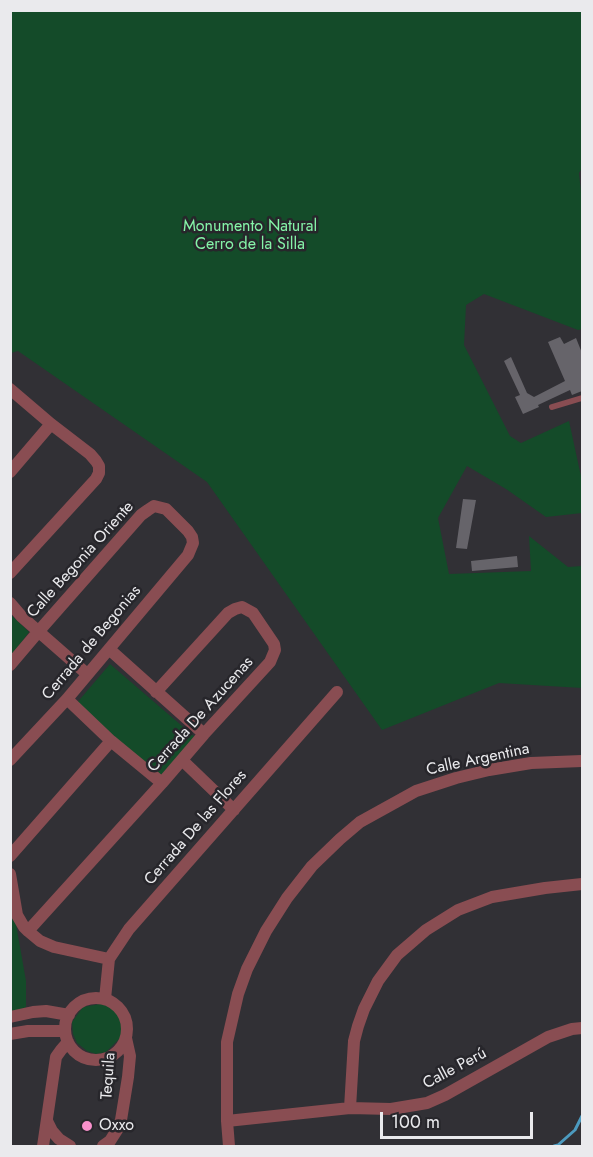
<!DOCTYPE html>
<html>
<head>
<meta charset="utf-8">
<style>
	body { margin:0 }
	#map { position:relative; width:593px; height:1157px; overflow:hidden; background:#313035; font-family:Jost,sans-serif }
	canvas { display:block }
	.frame { position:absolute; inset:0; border:12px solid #eaeaed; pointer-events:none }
	.scale { position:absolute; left:380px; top:1112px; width:153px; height:27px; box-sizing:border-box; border:3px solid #eaeaed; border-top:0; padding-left:8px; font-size:18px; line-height:21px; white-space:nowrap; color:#eaeaed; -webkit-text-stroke:4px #27262b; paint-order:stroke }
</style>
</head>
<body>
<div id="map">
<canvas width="593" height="1157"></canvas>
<div class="frame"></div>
<div class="scale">100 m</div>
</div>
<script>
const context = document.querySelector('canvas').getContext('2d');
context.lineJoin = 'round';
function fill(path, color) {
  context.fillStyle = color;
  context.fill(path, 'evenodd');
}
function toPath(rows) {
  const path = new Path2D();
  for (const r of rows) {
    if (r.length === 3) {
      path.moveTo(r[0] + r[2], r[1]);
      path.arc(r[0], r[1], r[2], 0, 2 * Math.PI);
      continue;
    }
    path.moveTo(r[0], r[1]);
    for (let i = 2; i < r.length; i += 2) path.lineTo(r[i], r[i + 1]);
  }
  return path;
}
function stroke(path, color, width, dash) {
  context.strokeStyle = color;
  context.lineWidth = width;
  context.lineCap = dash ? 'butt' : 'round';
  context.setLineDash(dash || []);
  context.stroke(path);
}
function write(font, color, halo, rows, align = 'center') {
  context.font = font + ' Jost,sans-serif';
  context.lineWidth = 5;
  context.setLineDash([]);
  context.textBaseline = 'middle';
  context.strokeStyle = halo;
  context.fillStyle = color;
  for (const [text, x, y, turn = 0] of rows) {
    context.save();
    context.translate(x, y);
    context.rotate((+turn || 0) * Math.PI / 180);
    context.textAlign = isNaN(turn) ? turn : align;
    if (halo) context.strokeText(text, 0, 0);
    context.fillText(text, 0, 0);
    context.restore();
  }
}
fill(toPath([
	[11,10,582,11,582,168,579,173,582,202,582,329,578,330,484,294,466,305,464,345,510,436,521,443,569,421,582,481,582,513,546,517,506,489,467,466,438,518,449,574,531,571,529,536,568,567,582,566,582,688,499,683,382,730,207,482,18,351,11,353],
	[10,614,29,632,11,656,10,656],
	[110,664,196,738,161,778,75,705],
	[10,890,26,981,26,1007,10,1014],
	[100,1004,111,1006,119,1013,121,1023,121,1037,106,1052,96,1054,87,1051,77,1043,73,1034,72,1022,83,1007]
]), '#144b29');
stroke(toPath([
	[10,978,10,995],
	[554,1146,558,1145,575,1130,582,1116]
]), '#4c9abf', 3);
fill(toPath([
	[560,337,564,344,576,338,582,353,582,391,572,395,570,390,538,405,539,407,523,414,515,397,520,395,504,361,511,357,527,393,534,397,565,381,548,342],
	[463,499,476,500,467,549,456,548],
	[517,556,518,567,472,571,471,561]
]), '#66646a');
stroke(toPath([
	[552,407,582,398]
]), '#894d52', 6);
stroke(toPath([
	[10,389,51,424,90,454,96,461,99,466,99,473,96,479,10,573],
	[10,472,51,424],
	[10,603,22,617,87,674],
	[109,649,204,734],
	[10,665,38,632,141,515,148,510,154,506,166,509,188,531,192,537,193,543,188,555,67,699,10,760],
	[67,699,111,741,162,783],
	[182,760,234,810],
	[10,856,111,741],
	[10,874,17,915,24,927,28,931,40,941,54,947,109,959],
	[28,931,162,783,204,734,270,662,275,650,274,644,253,613,242,607,235,609,228,613,156,692],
	[96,1029,31],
	[105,999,109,959,129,929,337,692],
	[10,1017,33,1012,46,1011,69,1015],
	[10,1034,28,1031,65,1031],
	[350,1108,354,1041,358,1026,364,1009,378,981,397,955,426,930,458,910,492,897,545,888,582,884],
	[47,1121,52,1131,59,1139,70,1146],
	[227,1121,350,1108,391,1109,427,1103,445,1095,548,1037,572,1029,582,1028],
	[43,1146,56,1057,61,1050,68,1042],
	[103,1146,110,1141,117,1130,121,1120,128,1077,130,1056,126,1038],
	[229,1146,227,1121,227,1042,238,994,247,969,266,931,287,898,312,866,340,839,360,822,416,791,456,778,489,770,531,763,582,761]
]), '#894d52', 12);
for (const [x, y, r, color] of [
	[87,1126,6,"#f890cb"]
]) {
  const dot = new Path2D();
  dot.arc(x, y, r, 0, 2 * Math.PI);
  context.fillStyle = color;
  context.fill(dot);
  stroke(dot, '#27262b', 2);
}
write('16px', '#85f4a8', '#27262b', [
	["Monumento Natural",250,227],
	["Cerro de la Silla",250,245]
]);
write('16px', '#eaeaed', '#27262b', [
	["Calle Begonia Oriente",81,560,-48],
	["Cerrada de Begonias",92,643,-50],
	["Cerrada De Azucenas",201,715,-48],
	["Calle Argentina",478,760,-12],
	["Cerrada De las Flores",196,828,-49],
	["Calle Perú",455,1069,-28],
	["Tequila",109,1076,-86]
]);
write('16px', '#eaeaed', '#27262b', [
	["Oxxo",99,1126]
], 'left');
</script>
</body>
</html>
